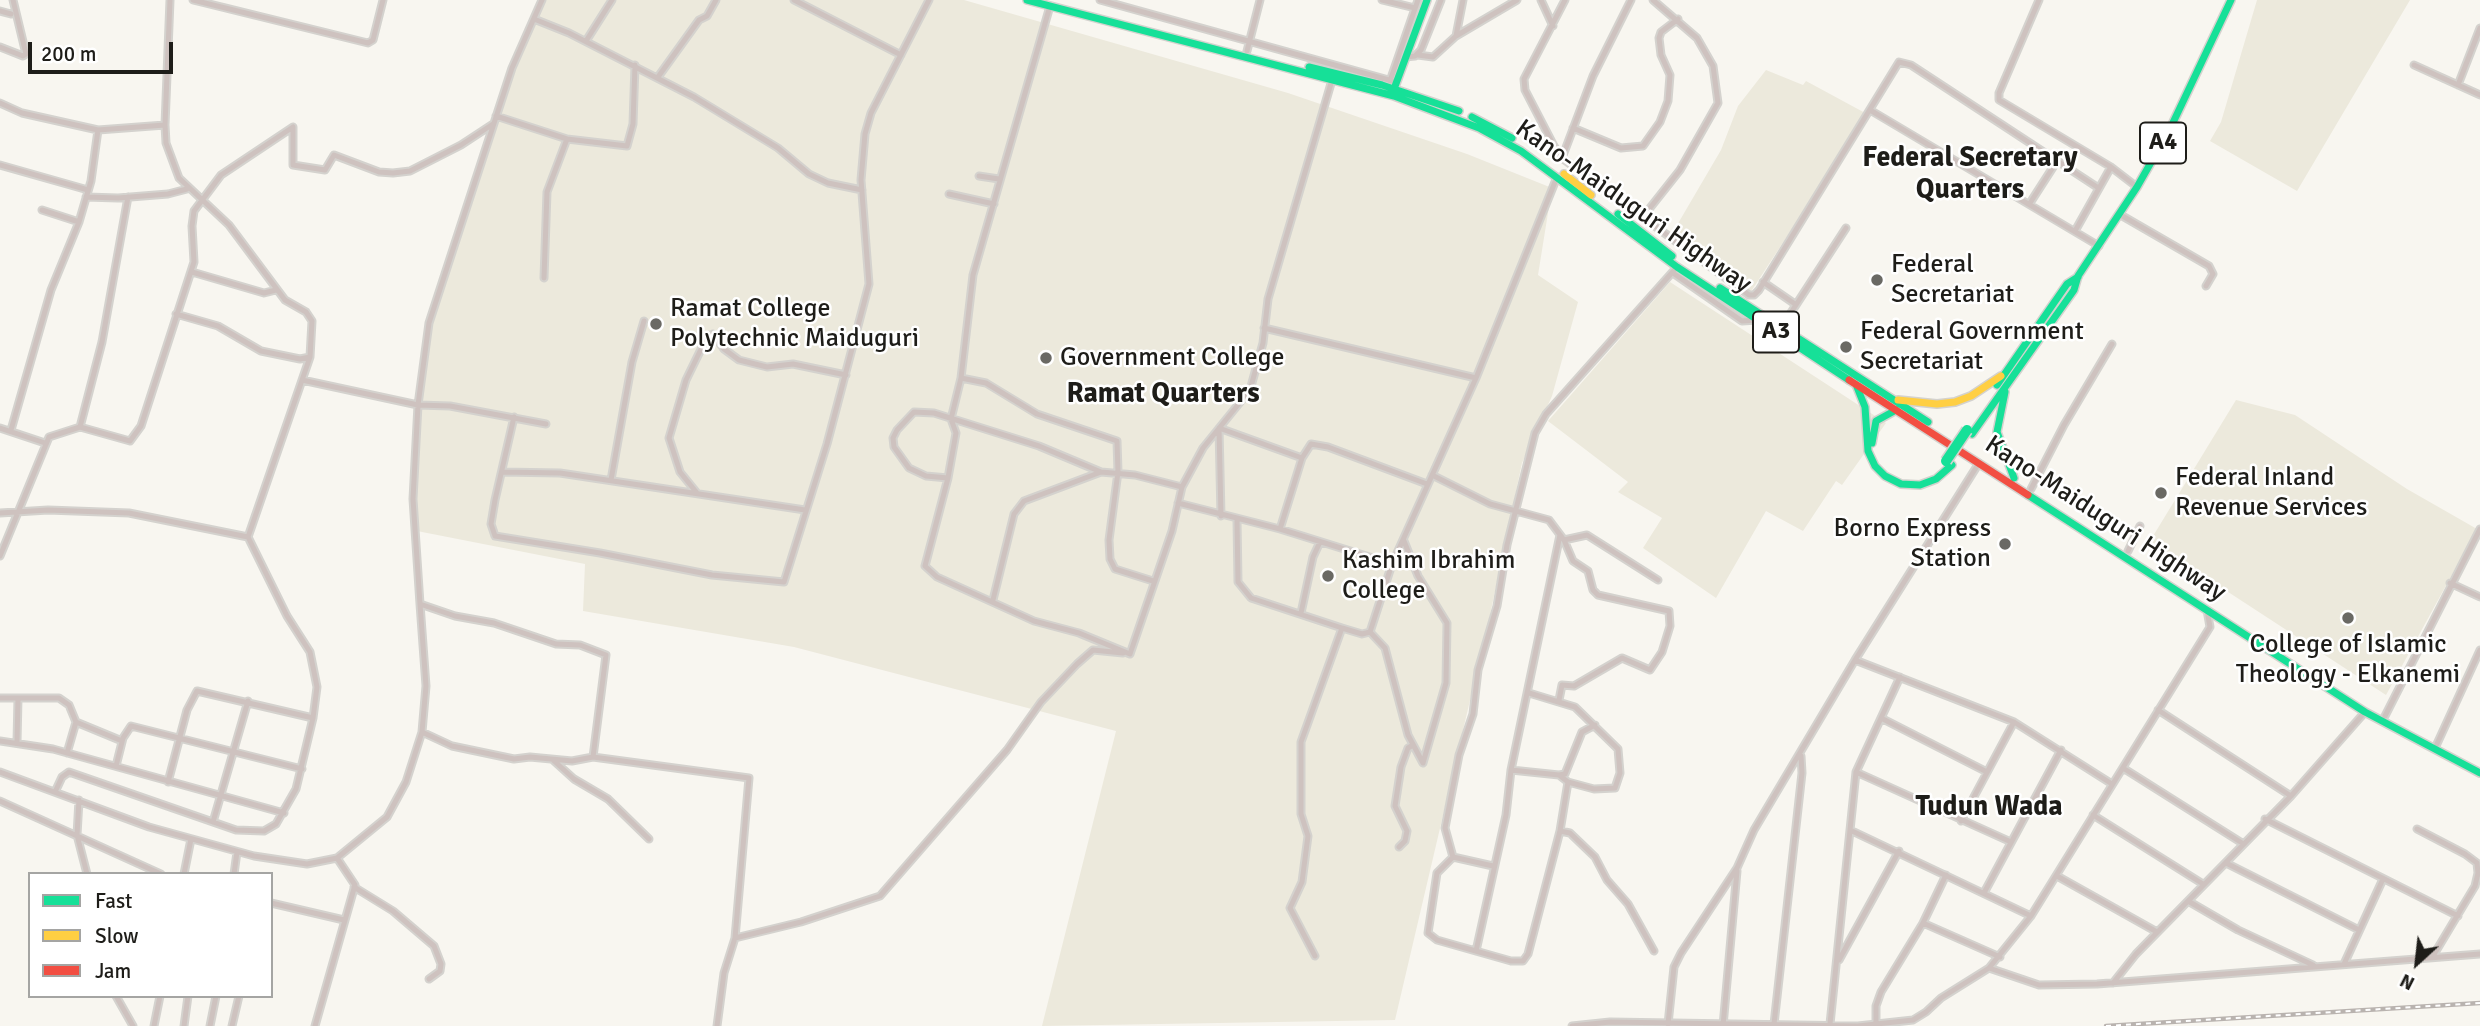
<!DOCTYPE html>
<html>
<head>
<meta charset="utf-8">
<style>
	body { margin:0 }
	#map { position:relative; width:2480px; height:1026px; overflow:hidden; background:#f8f6f0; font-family:Signika,sans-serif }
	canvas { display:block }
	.legend { position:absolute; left:28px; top:872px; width:245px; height:126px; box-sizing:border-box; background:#fff; border:2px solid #a5a5a3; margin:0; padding:9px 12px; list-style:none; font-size:21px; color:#1e1d19 }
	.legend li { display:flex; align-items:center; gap:14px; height:35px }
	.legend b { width:35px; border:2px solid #a5a5a3 }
	.north { position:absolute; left:2382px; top:928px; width:70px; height:70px; -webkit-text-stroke:5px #fff; paint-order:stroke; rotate:207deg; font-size:19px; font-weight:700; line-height:28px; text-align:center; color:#1e1d19 }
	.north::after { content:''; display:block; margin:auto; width:24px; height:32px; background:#1e1d19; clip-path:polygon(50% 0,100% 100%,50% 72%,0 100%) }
	.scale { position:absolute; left:28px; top:42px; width:145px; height:32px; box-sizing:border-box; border:4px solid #1e1d19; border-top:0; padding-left:9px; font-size:21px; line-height:24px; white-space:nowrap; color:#1e1d19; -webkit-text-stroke:5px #fff; paint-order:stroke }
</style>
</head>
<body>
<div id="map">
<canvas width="2480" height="1026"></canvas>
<ul class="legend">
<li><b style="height:9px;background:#16e098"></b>Fast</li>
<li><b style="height:9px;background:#ffcf43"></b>Slow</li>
<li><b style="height:9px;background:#f24e42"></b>Jam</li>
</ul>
<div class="north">N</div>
<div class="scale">200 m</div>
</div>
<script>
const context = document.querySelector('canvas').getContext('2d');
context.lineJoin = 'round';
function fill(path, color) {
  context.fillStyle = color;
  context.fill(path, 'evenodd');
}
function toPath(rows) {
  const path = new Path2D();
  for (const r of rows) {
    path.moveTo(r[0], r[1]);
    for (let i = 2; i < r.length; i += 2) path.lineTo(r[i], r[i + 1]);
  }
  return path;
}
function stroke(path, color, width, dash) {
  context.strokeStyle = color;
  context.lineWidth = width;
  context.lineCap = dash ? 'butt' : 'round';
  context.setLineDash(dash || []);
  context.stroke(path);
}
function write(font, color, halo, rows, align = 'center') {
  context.font = font + ' Signika,sans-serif';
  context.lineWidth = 5;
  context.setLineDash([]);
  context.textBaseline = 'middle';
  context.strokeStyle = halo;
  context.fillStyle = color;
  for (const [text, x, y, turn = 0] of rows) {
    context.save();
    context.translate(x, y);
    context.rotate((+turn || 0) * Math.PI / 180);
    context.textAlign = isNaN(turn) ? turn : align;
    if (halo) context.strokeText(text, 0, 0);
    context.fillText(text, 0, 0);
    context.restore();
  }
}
fill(toPath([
	[546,0,964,0,1288,93,1467,154,1552,188,1538,275,1578,302,1552,396,1522,463,1490,615,1395,1020,1042,1026,1116,731,794,647,583,611,585,564,417,531,417,418,431,325,517,60],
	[2257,0,2410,0,2297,191,2210,141,2221,122],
	[1766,70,1803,85,1806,81,1867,114,1750,293,1710,265,1673,232,1721,150,1738,106],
	[1670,282,1886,423,1842,485,1836,481,1803,531,1766,511,1716,598,1643,548,1662,518,1618,492,1628,482,1548,421],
	[2236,400,2295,415,2407,489,2477,529,2386,695,2150,541]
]), '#ece9dc');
const street = toPath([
	[170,0,165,125,166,143,179,178,229,225,285,300,306,312,312,321,310,357,248,537],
	[193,0,368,43,373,40,383,0],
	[542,0,512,68,429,323,418,405,450,406,546,424],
	[794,0,901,55],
	[1100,0,1396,82],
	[1382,0,1415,8],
	[1541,0,1553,26],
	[1565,0,1524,79,1525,90,1554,146,1562,158,1749,295,1754,295,1759,290,1899,62,1911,65,2097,187],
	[2039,0,1999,93,1999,100,2111,167,2137,187],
	[1050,6,973,275,961,378,951,419,956,433,948,478,925,566,937,577,1034,621,1079,633,1130,654],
	[0,11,11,14],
	[534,19,569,33,694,97,778,148,809,174,828,183,862,190],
	[1456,36,1463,0],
	[586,41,612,0],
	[0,47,23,56,26,54,13,0],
	[1247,51,1260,0],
	[1418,55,1433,57,1456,36,1517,0],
	[1405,57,1415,56,1421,50,1441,0],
	[2414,65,2480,95],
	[658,77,699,20,707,16,716,0],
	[1390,81,1418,0],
	[2458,85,2480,28],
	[0,103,22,113,98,130,165,125],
	[1870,110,2099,246],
	[496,116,567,139,627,146,633,124,635,65],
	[1573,128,1621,148,1643,146,1660,122,1668,101,1670,75,1661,55,1659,38,1661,32,1678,19],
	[1562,158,1593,76,1631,0],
	[0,165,88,190],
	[979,176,999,179],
	[949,194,994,204],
	[86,197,118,198,168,194,187,189],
	[2030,203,2057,161],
	[42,210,79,222],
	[2119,214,2209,266,2213,274,2206,286],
	[1642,218,1680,170,1718,103,1713,66,1697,38,1653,0],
	[2075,231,2111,167],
	[192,272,264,293,276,290],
	[1673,273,1742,321,1757,320],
	[544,278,547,192,567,139],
	[1763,282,1795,304],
	[176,314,218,326,261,351,300,359,310,357],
	[1264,328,1476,378],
	[1781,328,1846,228],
	[961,378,986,383,1037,414,1117,441,1118,472,1109,540,1110,559,1115,569,1153,581],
	[302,380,418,405,413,499,420,604,455,616,494,623,556,644,580,645,606,655,593,757],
	[514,417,495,500,491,524,495,536,600,553,712,575,784,582,827,444,869,284,861,180,865,134,871,113,929,0],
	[80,427,102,342,128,197],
	[0,428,45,443],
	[11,430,51,290,79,222,91,181,98,130],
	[502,472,560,473,805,510],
	[1432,475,1490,504,1549,520,1564,540,1573,561,1588,571,1593,590,1598,595,1669,611,1670,626,1662,652,1650,670,1622,658,1574,686,1562,685,1559,700],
	[948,478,926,476,909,468,894,447,893,438,897,430,914,412,934,413,1039,446,1101,472],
	[611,480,632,362,644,321],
	[2031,489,2064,425,2112,344],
	[697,493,680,472,669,438,686,380,705,341,713,334,724,349,739,360,767,367,793,364,846,375],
	[1178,503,1280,529,1392,564],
	[0,513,48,510,129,513,248,537,287,616,310,652,317,687,313,718,296,789,276,824,264,831,236,830,69,772,62,777,55,792],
	[1221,516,1219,428,1302,458],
	[1237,520,1238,582,1251,598,1342,628,1362,634,1370,632],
	[1280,529,1302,458,1311,444,1328,447,1427,484],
	[1564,540,1587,535,1658,580],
	[1404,541,1418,576,1447,623,1446,683,1423,763],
	[2128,551,2140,526],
	[0,556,49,437,80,427,130,441,141,426,194,262,192,226,194,211,221,175,293,127,293,165,325,170,334,155,379,172,393,173,410,171,461,145,493,124],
	[2450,583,2480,597],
	[993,600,1014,514,1024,501,1101,472,1135,475,1182,487],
	[1301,613,1313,557,1320,542],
	[1370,632,1392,564,1476,378,1557,177],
	[1370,632,1385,648,1408,735,1423,763],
	[1130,654,1172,531,1182,487,1203,448,1250,390,1263,343,1268,299,1332,80],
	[1855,660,2014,722,2112,784],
	[0,698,18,698,17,742],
	[18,698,59,698,69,705,76,722,122,741],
	[2158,710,2291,796],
	[2385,716,2480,529],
	[1881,718,1987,772],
	[422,732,452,746,514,759,530,757,572,761,593,757,749,778,735,938,724,973,717,1026],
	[0,741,53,749,284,813],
	[2436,746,2480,650],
	[67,753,76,722],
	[553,760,574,779,608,799,649,839],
	[116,766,123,738,131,726,302,769],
	[2123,768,2242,843],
	[1511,770,1559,775,1568,782,1594,789,1615,788,1620,773,1618,749,1575,707,1529,693],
	[0,772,149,827,254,856,307,864,337,858,355,885,315,1026],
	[1856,772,2011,842],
	[1559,775,1565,774,1582,732,1595,725],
	[168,782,187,710,197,691,313,718],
	[79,800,77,835,87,874],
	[0,801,161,874],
	[2093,815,2203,884],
	[2265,819,2458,916],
	[1961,821,2014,722],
	[213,822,248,701],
	[2417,829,2465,854,2477,863,2478,873,2475,886,2433,956],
	[1850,830,2031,916],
	[1560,831,1570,833,1595,857,1607,880,1628,904,1654,951],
	[1399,847,1405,841,1407,831,1395,806,1401,767,1408,748,1413,745],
	[1453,857,1445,828,1459,755,1473,714,1478,670,1497,606,1507,545,1535,433,1546,414,1677,267],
	[337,858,387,817,406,782,422,732,426,686,420,604],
	[2226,863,2359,930],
	[1493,866,1453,857,1437,873,1428,933,1437,940,1511,961,1523,961,1528,954,1560,831,1568,782],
	[184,874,191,839],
	[234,874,237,852],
	[2057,876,2157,932],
	[354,887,393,911,434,946,441,964,440,971,429,979],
	[1985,891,2061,750],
	[2188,901,2238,930,2313,965],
	[271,903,344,920],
	[1923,923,2000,957],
	[735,938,801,922,880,896,1007,750,1041,702,1077,664,1093,650,1123,653],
	[1476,951,1506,815,1511,770,1560,535],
	[1315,956,1290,908,1302,882,1308,836,1301,814,1301,742,1342,628],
	[1839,960,1899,851],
	[2344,964,2383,879],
	[1989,968,2039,985,2097,984,2480,954],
	[2113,983,2136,954,2291,796,2365,712],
	[116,996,133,1026],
	[1668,1024,1674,967,1681,953,1737,868,1754,830,1855,660,1979,463],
	[1774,1024,1802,773,1801,756],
	[1830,1024,1856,772,1900,677],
	[1876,1025,1876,1006,1881,992,1923,923,1946,875],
	[154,1026,160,996],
	[184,1026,188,996],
	[210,1026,216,996],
	[232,1026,239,996],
	[1572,1026,1610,1022,1858,1026,1913,1020,1926,1012,1941,998,1989,968,2031,916,2210,627,2207,610],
	[1723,1026,1737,871]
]);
const fast = toPath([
	[1027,0,1394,96,1479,128,1521,151,1677,267,1849,380],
	[1309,67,1382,85,1459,111],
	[1394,89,1427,0],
	[1472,117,1512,138],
	[1618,214,1672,256],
	[1720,288,1928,422],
	[1997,385,2067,284,2078,277],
	[1857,387,1865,407,1868,451,1875,466,1885,476,1901,484,1920,485,1936,479,1952,465],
	[2005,392,1997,432,2014,478],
	[1972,434,2074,290,2078,276,2137,187,2170,129,2231,0],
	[1872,443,1876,421,1896,410],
	[2028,495,2365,712,2480,773]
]);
const slow = toPath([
	[1564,174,1591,195],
	[1898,400,1937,404,1955,402,1971,396,2001,376]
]);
const jam = toPath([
	[1849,380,2028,495]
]);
stroke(street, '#d4d2ce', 9);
stroke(fast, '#d4d2ce', 10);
stroke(slow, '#d4d2ce', 10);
stroke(jam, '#d4d2ce', 10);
stroke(street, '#cec2bf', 5);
stroke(fast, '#16e098', 7);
stroke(slow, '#ffcf43', 7);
stroke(jam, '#f24e42', 7);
const rail = toPath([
	[2106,1026,2480,1003]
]);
stroke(rail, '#b9b3af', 4.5);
stroke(rail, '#fff', 2, [5]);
const fastBridge = toPath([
	[1946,461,1967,430]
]);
stroke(fastBridge, '#d4d2ce', 13, []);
stroke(fastBridge, '#16e098', 10);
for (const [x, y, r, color] of [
	[1877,280,7,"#6a6964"],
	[656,324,7,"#6a6964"],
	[1846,347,7,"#6a6964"],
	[1046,358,7,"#6a6964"],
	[2161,493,7,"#6a6964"],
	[2005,544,7,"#6a6964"],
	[1328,576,7,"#6a6964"],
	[2348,618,7,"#6a6964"]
]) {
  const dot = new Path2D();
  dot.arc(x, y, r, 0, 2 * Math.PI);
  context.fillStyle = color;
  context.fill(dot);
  stroke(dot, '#fff', 2.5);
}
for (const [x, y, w] of [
	[2163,143,46],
	[1776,332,46]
]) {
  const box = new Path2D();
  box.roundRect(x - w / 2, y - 20.5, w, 41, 5);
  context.fillStyle = '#fff';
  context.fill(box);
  stroke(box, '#1e1d19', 2);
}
write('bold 24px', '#1e1d19', null, [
	["A4",2163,143],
	["A3",1776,332]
]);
write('26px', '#1e1d19', '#fff', [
	["Kano-Maiduguri Highway",1633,207,35],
	["Kano-Maiduguri Highway",2105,519,33]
]);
write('26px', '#1e1d19', '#fff', [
	["Federal",1891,265],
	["Secretariat",1891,295],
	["Ramat College",670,309],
	["Polytechnic Maiduguri",670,339],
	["Federal Government",1860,332],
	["Secretariat",1860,362],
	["Government College",1060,358],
	["Federal Inland",2175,478],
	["Revenue Services",2175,508],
	["Borno Express",1991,529,"right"],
	["Station",1991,559,"right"],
	["Kashim Ibrahim",1342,561],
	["College",1342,591],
	["College of Islamic",2348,645,"center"],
	["Theology - Elkanemi",2348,675,"center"]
], 'left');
write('bold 28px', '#1e1d19', '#fff', [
	["Federal Secretary",1970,159],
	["Quarters",1970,191],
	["Ramat Quarters",1163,395],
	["Tudun Wada",1989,808]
]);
</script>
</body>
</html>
